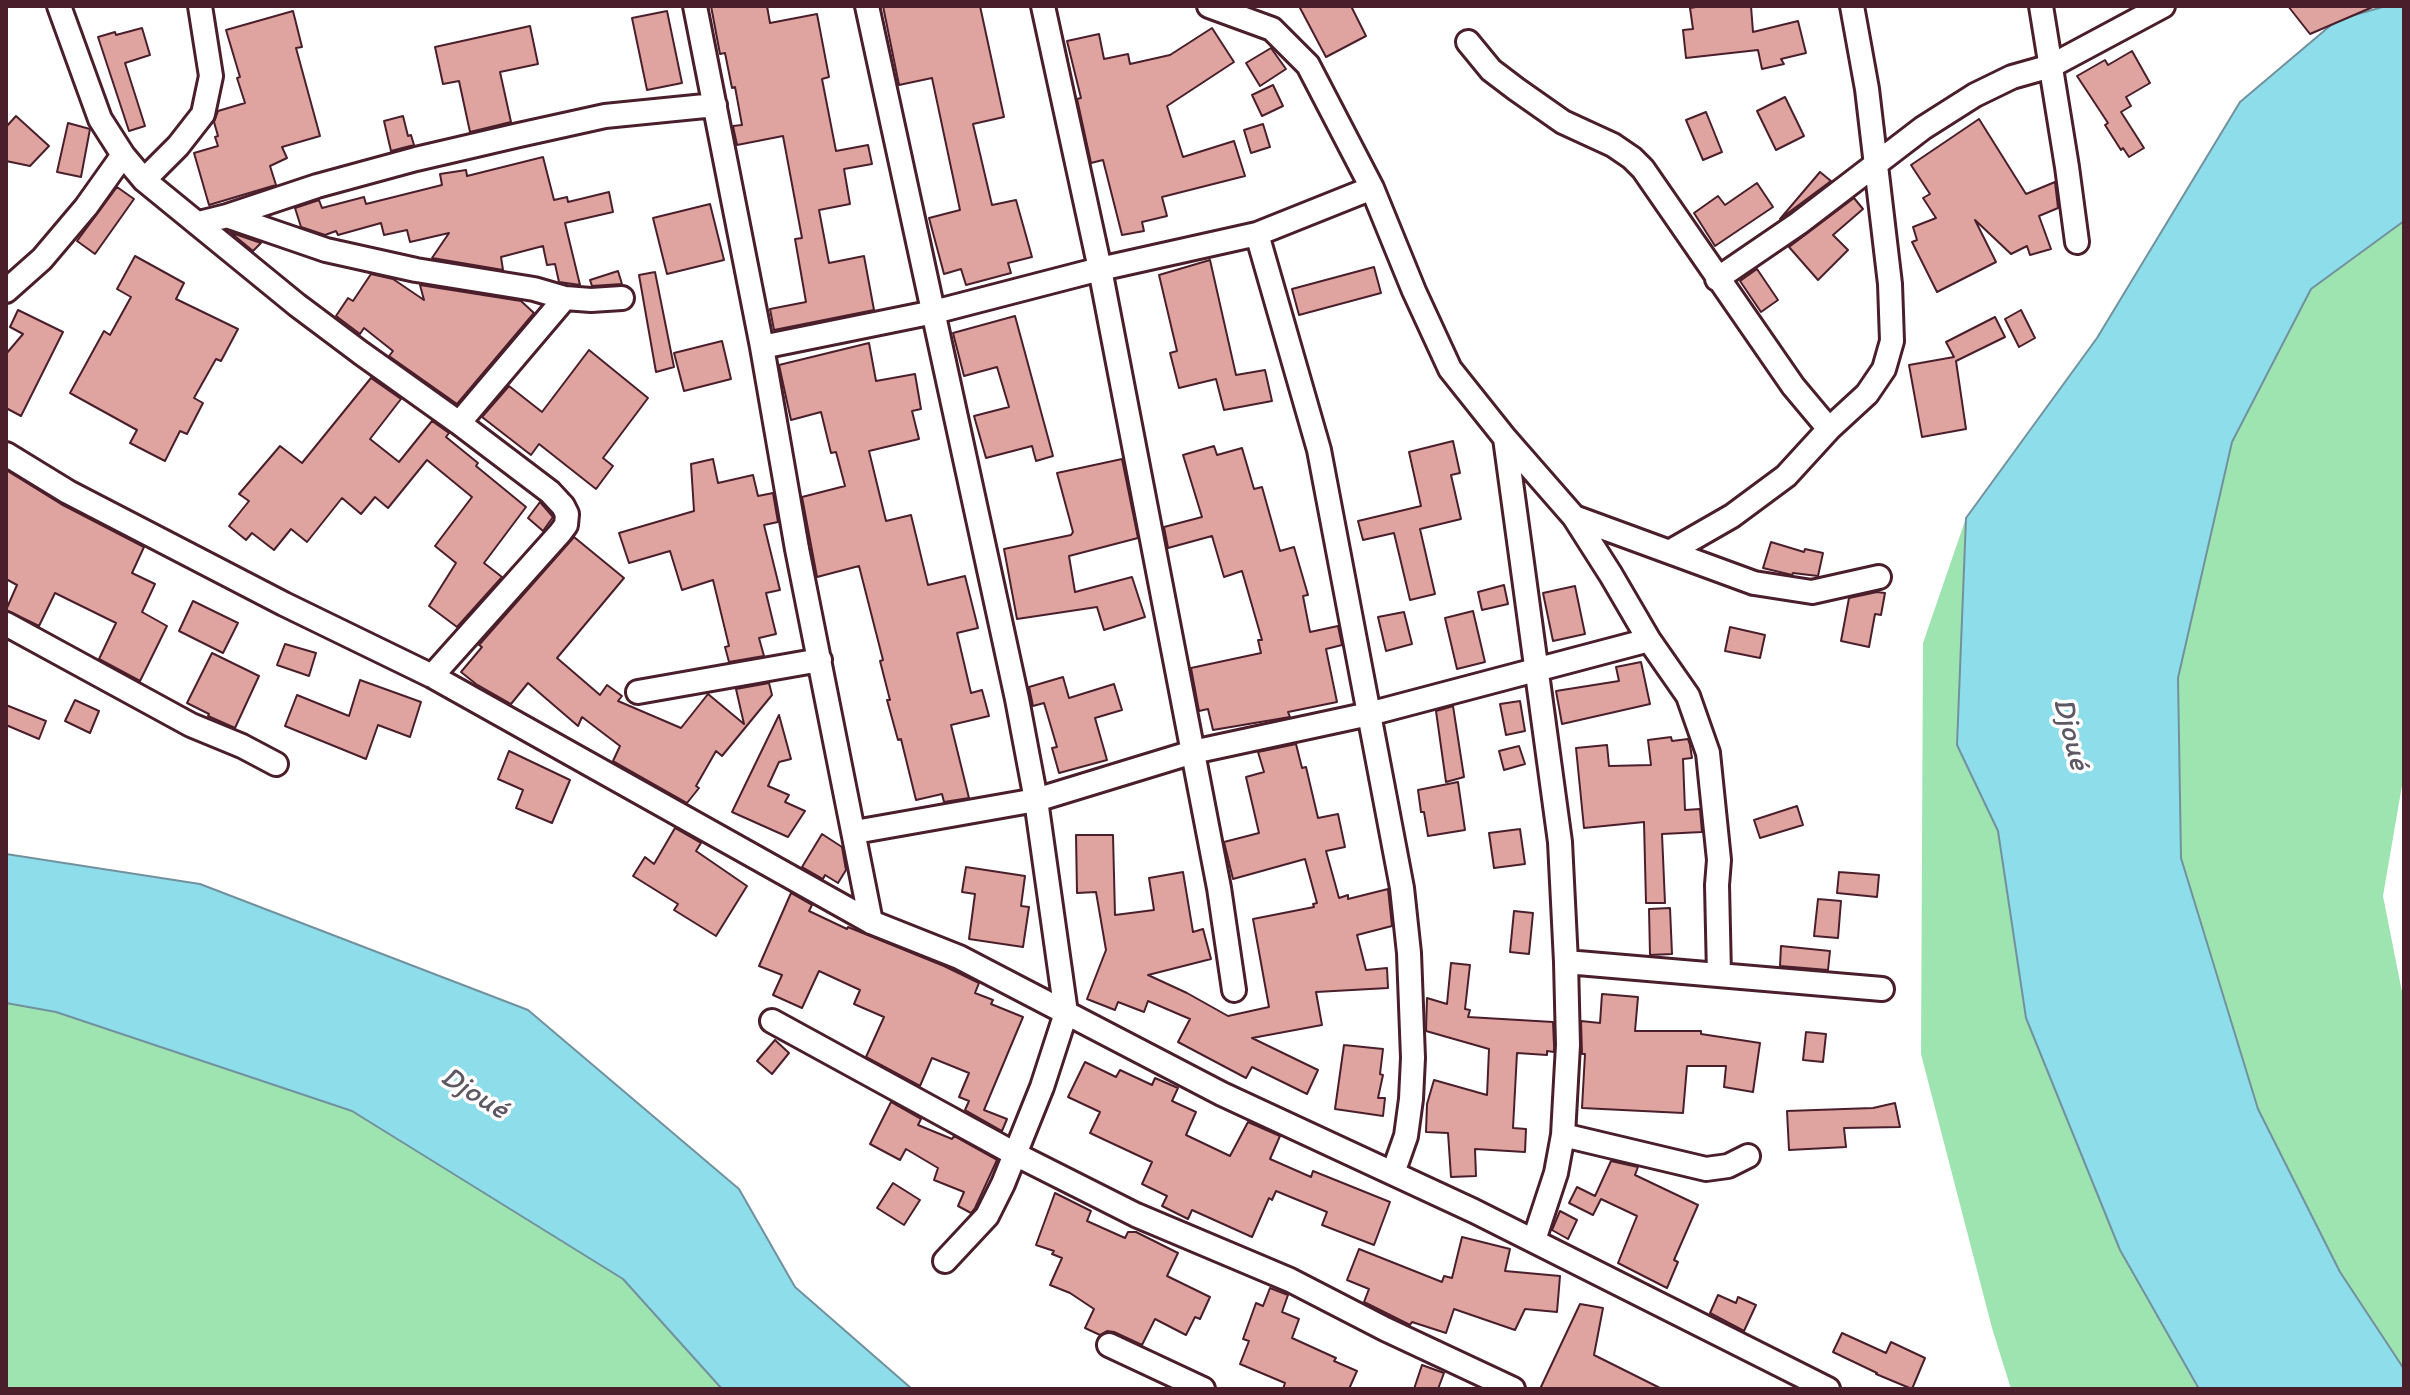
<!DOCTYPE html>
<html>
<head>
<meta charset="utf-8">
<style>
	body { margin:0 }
	#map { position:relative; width:2410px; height:1395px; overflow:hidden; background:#fff; font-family:Itim,sans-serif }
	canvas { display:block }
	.frame { position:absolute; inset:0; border:8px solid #4a1f2b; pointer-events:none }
</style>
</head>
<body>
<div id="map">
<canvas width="2410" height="1395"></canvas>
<div class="frame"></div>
</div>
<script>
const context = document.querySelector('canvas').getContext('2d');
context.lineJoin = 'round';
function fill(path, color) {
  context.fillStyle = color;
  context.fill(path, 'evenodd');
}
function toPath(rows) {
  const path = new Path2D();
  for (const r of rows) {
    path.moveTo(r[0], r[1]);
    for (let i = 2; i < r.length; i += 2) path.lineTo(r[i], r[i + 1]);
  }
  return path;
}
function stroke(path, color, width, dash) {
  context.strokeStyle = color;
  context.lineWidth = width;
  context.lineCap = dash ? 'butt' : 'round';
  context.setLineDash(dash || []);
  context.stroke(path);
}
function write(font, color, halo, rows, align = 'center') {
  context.font = font + ' Itim,sans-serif';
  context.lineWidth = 7;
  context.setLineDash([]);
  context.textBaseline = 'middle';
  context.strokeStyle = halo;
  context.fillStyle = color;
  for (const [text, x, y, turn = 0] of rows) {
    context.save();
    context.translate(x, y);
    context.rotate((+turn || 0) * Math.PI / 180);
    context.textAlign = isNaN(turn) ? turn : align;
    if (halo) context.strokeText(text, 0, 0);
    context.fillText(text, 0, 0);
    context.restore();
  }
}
fill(toPath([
	[2404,221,2404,774,2383,896,2404,1002,2404,1369,2340,1272,2258,1109,2181,858,2178,678,2232,442,2311,289],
	[1966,518,1957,745,1998,831,2026,1018,2120,1250,2199,1389,2011,1389,1992,1328,1921,1054,1923,643],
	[6,1003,56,1012,352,1111,623,1279,722,1389,6,1389]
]), '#9ee4b0');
const water = toPath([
	[2386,6,2404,6,2404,221,2311,289,2232,442,2178,678,2181,858,2258,1109,2340,1272,2404,1369,2404,1389,2199,1389,2120,1250,2026,1018,1998,831,1957,745,1966,518,2097,338,2240,102,2337,20,2386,6],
	[6,854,200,884,528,1010,739,1189,795,1287,912,1389,722,1389,623,1279,352,1111,56,1012,6,1003,6,854]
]);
fill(water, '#8dddea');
stroke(water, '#72919e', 2);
const building = toPath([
	[711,6,767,6,770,23,817,14,829,77,822,79,836,151,868,145,872,164,844,169,850,204,819,210,829,263,864,256,874,310,774,330,770,309,806,302,795,239,802,238,783,136,737,145,733,126,742,125,735,87,732,88,725,53,720,54,711,6],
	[883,6,980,6,1004,117,973,124,992,205,1016,200,1032,257,1008,263,1011,273,966,285,961,269,944,274,929,218,960,210,932,78,899,85,883,6],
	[1299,6,1351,6,1366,36,1326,57,1299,6],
	[1702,6,1751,6,1753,32,1798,21,1806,53,1781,59,1784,64,1762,69,1758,50,1686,58,1683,30,1693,29,1690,8,1702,6],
	[2288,6,2375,6,2310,34,2288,6],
	[293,11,302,47,296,48,320,136,282,147,287,158,270,166,276,185,209,205,194,153,218,146,215,137,218,136,214,122,218,111,245,103,237,78,240,77,226,30,293,11],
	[667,11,682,83,647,90,632,18,667,11],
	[530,26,538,64,500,72,511,122,470,132,459,81,443,84,435,47,530,26],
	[142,28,150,55,125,63,145,126,129,131,98,37,115,32,116,35,142,28],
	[1212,28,1234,62,1167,106,1183,157,1234,141,1245,176,1162,197,1167,216,1142,222,1144,231,1122,235,1103,160,1091,163,1077,99,1081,98,1067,41,1099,34,1104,59,1128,54,1130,64,1170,55,1212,28],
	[1271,48,1286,69,1260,86,1246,63,1271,48],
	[2132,51,2150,83,2126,97,2131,106,2121,112,2144,148,2129,157,2123,148,2121,150,2105,125,2108,123,2077,76,2105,60,2108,65,2132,51],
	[1273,85,1283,106,1262,116,1252,95,1273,85],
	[1785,97,1804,136,1776,150,1757,111,1785,97],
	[1706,112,1722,152,1703,160,1686,120,1706,112],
	[16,116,49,146,30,166,6,161,6,127,16,116],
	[403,116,408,136,411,135,414,145,391,151,384,121,403,116],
	[1979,119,2026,194,2055,182,2058,208,2039,216,2051,249,2030,255,2027,246,2011,254,1975,220,1996,262,1937,292,1912,242,1917,240,1913,227,1936,218,1923,198,1930,194,1911,165,1979,119],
	[68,123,90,129,81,177,57,172,68,123],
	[1263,124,1270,147,1251,153,1244,130,1263,124],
	[543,157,554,200,567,197,568,202,609,192,613,212,565,223,580,285,559,282,555,264,547,265,543,246,501,257,503,270,432,258,449,233,410,242,407,230,384,235,381,223,338,235,336,231,325,235,301,227,295,208,319,200,322,208,364,197,366,204,442,185,440,174,466,170,467,176,543,157],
	[1820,172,1831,181,1780,219,1820,172],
	[1757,183,1773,207,1715,246,1694,213,1718,196,1725,205,1757,183],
	[117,187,134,199,95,254,77,241,117,187],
	[1854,198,1863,209,1833,235,1848,250,1818,280,1789,247,1854,198],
	[710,204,724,260,667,274,653,218,710,204],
	[231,233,232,233,261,243,253,251,231,233],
	[135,256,184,283,176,299,238,329,221,361,216,359,194,398,203,403,187,434,180,431,165,461,130,443,137,430,70,393,104,331,110,335,131,297,117,289,135,256],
	[1210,260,1236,375,1265,370,1272,401,1224,410,1216,379,1179,388,1170,353,1177,351,1159,275,1210,260],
	[1374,267,1381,293,1299,315,1292,289,1374,267],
	[1757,269,1778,300,1761,312,1740,281,1757,269],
	[618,271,622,284,592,286,590,280,618,271],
	[655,272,674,367,656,372,639,275,655,272],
	[371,274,393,279,424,300,420,285,521,301,534,313,457,404,389,356,393,351,364,328,360,334,336,316,348,298,353,301,371,274],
	[18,310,63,332,21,416,6,408,6,354,23,334,10,327,18,310],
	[2021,310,2035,338,2019,347,2005,319,2021,310],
	[1015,316,1053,456,1036,461,1032,446,986,458,974,416,1009,407,997,367,964,376,953,333,1015,316],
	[1995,317,2005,337,1956,361,1966,429,1922,437,1909,365,1954,357,1946,342,1995,317],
	[722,341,731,379,684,391,674,353,722,341],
	[869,343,876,381,915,374,921,409,912,411,919,439,869,451,886,521,911,515,928,585,965,576,978,628,957,633,971,693,982,690,989,716,951,725,969,798,944,802,942,794,916,800,901,739,898,740,887,700,890,700,880,661,883,660,859,566,817,577,802,497,845,486,836,452,831,453,821,412,791,420,779,365,869,343],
	[589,350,648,398,603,458,613,466,596,489,539,444,531,455,482,417,509,386,542,412,589,350],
	[371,378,401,399,370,439,399,462,432,421,449,433,446,437,478,463,476,466,526,507,484,563,502,577,457,627,429,606,456,563,435,546,472,497,427,460,388,508,375,497,361,514,342,498,307,542,291,529,274,550,252,533,246,540,229,526,249,501,239,494,280,446,302,463,371,378],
	[1453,441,1460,473,1451,475,1461,519,1420,529,1435,594,1410,600,1394,533,1363,540,1358,521,1421,506,1409,452,1453,441],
	[1214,446,1217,455,1242,448,1254,489,1262,487,1280,551,1294,547,1308,595,1303,596,1310,632,1338,626,1342,645,1326,649,1337,702,1288,712,1290,717,1213,730,1208,709,1199,711,1191,668,1261,653,1258,640,1262,640,1242,571,1224,577,1212,536,1168,548,1164,527,1202,517,1183,455,1214,446],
	[713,459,718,483,753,475,758,496,773,493,778,522,764,525,780,590,766,593,776,634,759,638,764,656,729,662,725,647,729,646,713,580,682,590,670,551,629,563,619,533,694,511,691,464,713,459],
	[1122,459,1138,538,1069,556,1075,592,1132,577,1145,617,1104,630,1097,607,1017,619,1004,549,1071,535,1073,532,1057,473,1122,459],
	[6,470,61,504,144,547,132,573,155,584,142,612,167,626,140,681,99,659,116,623,55,593,39,626,6,610,17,585,6,579,6,470],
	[540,502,553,517,543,531,528,518,540,502],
	[574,537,624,578,557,658,600,695,607,685,622,696,618,701,681,728,708,694,744,724,736,689,769,683,772,695,722,756,716,751,696,786,699,788,687,803,613,761,620,746,582,717,578,726,528,683,511,704,476,684,461,672,482,647,479,645,574,537],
	[1771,542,1804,552,1805,549,1823,553,1818,576,1793,573,1792,575,1763,568,1771,542],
	[1504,585,1508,604,1482,610,1478,592,1504,585],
	[1575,586,1585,634,1553,641,1543,593,1575,586],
	[1877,592,1885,593,1881,615,1875,614,1869,647,1841,641,1849,598,1877,592],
	[193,601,238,623,223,653,179,631,193,601],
	[1473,611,1485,662,1457,669,1445,618,1473,611],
	[1404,612,1412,644,1386,651,1378,617,1404,612],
	[1730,627,1765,635,1760,658,1725,651,1730,627],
	[285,644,316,653,309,676,277,665,285,644],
	[212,653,259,676,235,728,208,716,209,714,187,703,212,653],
	[1641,662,1650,704,1562,724,1556,691,1619,681,1616,667,1641,662],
	[1063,677,1069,698,1114,684,1122,710,1095,718,1107,760,1059,773,1052,748,1057,747,1044,703,1033,706,1029,687,1063,677],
	[360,680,421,702,410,737,378,725,366,759,285,726,297,695,349,716,360,680],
	[75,700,99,711,90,733,65,721,75,700],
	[1520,701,1525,731,1506,735,1500,704,1520,701],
	[6,705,46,721,39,739,6,725,6,705],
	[1453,706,1464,777,1446,782,1436,711,1453,706],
	[779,715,791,759,779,762,768,786,789,795,785,802,805,811,788,837,732,812,779,715],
	[1671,737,1672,741,1688,739,1690,745,1692,758,1683,759,1685,810,1700,809,1702,832,1662,834,1665,903,1646,903,1644,822,1584,828,1576,748,1607,745,1609,766,1651,765,1648,740,1671,737],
	[1296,744,1302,768,1306,767,1318,818,1338,814,1345,847,1326,851,1339,898,1348,895,1348,899,1388,889,1392,926,1357,935,1366,970,1387,968,1388,988,1316,992,1322,1025,1252,1038,1318,1070,1307,1094,1252,1067,1246,1078,1178,1042,1190,1019,1148,1001,1144,1012,1118,1002,1115,1010,1087,999,1106,950,1096,892,1077,893,1076,835,1113,835,1115,915,1154,910,1149,878,1183,872,1193,932,1203,929,1211,959,1148,975,1187,993,1228,1016,1269,1007,1253,919,1314,907,1313,904,1317,903,1305,859,1233,879,1224,842,1259,833,1246,777,1264,772,1258,752,1296,744],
	[1519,746,1525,764,1504,770,1499,751,1519,746],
	[509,751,570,780,552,823,516,808,523,790,498,779,509,751],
	[1458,782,1465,830,1428,836,1424,812,1421,812,1418,790,1458,782],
	[1797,806,1803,825,1760,838,1754,820,1797,806],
	[675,828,701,843,696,851,747,886,716,936,674,910,678,904,633,876,645,857,654,864,675,828],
	[1520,829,1525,864,1494,868,1489,833,1520,829],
	[822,834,842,847,846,870,838,883,825,875,823,879,802,867,822,834],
	[966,867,1025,876,1021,906,1029,907,1023,947,969,939,975,894,962,892,966,867],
	[1839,872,1879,875,1877,897,1837,893,1839,872],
	[791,893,812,905,809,911,847,929,848,927,944,966,979,983,975,993,993,1000,991,1004,1023,1017,984,1110,1007,1119,1002,1131,965,1110,969,1101,959,1097,969,1073,932,1058,920,1086,866,1057,884,1017,854,1004,860,990,819,971,802,1008,773,995,782,975,759,966,791,893],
	[1818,899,1841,901,1838,938,1814,936,1818,899],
	[1670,908,1672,954,1650,955,1649,909,1670,908],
	[1514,911,1533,913,1529,954,1510,952,1514,911],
	[1781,946,1830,951,1828,970,1780,966,1781,946],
	[1451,963,1470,965,1465,1009,1470,1010,1468,1017,1553,1022,1554,1045,1554,1052,1547,1051,1547,1055,1517,1053,1513,1128,1526,1129,1525,1152,1475,1149,1476,1176,1451,1177,1448,1133,1426,1132,1427,1104,1434,1080,1487,1095,1489,1049,1426,1031,1427,998,1447,1004,1451,963],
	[1602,994,1638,997,1635,1031,1701,1031,1701,1034,1760,1043,1753,1092,1724,1087,1726,1066,1687,1066,1683,1113,1582,1108,1585,1054,1582,1054,1581,1021,1600,1023,1602,994],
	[1806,1032,1826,1034,1823,1062,1803,1060,1806,1032],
	[775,1040,789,1053,772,1074,757,1061,775,1040],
	[1344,1045,1383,1049,1380,1074,1383,1075,1378,1098,1385,1098,1383,1116,1335,1109,1344,1045],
	[1085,1062,1116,1077,1120,1070,1152,1085,1155,1078,1178,1088,1172,1101,1196,1112,1186,1135,1230,1156,1248,1122,1280,1136,1270,1159,1311,1177,1313,1171,1390,1202,1374,1245,1322,1225,1327,1212,1276,1191,1272,1200,1269,1198,1252,1237,1192,1210,1188,1219,1162,1206,1167,1196,1142,1184,1152,1162,1090,1133,1100,1112,1068,1097,1085,1062],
	[891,1102,921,1119,918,1125,952,1139,954,1136,997,1160,975,1208,971,1213,958,1206,964,1192,934,1180,938,1168,906,1149,900,1160,870,1144,891,1102],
	[1895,1103,1900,1127,1844,1128,1846,1147,1789,1150,1787,1111,1873,1108,1895,1103],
	[1611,1161,1638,1167,1635,1175,1698,1205,1674,1260,1678,1262,1667,1288,1618,1263,1637,1216,1601,1199,1593,1215,1569,1203,1577,1187,1595,1196,1611,1161],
	[893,1183,920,1200,904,1225,877,1208,893,1183],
	[1055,1193,1091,1211,1087,1221,1125,1238,1128,1232,1136,1232,1178,1253,1167,1276,1210,1297,1200,1319,1195,1317,1186,1335,1155,1319,1142,1345,1114,1332,1107,1331,1100,1335,1085,1328,1094,1309,1070,1293,1050,1285,1062,1258,1052,1254,1054,1251,1036,1245,1055,1193],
	[1560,1211,1577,1220,1568,1239,1552,1230,1560,1211],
	[1462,1237,1510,1249,1505,1271,1560,1276,1557,1312,1525,1309,1515,1330,1454,1309,1446,1333,1412,1322,1410,1325,1364,1302,1369,1289,1347,1280,1359,1249,1442,1282,1444,1276,1452,1278,1462,1237],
	[1270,1288,1288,1295,1282,1312,1299,1319,1292,1338,1336,1358,1334,1361,1357,1371,1349,1389,1283,1389,1285,1383,1240,1364,1249,1341,1243,1339,1256,1303,1263,1306,1270,1288],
	[1718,1295,1736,1303,1738,1297,1756,1305,1744,1331,1710,1313,1718,1295],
	[1580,1304,1603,1308,1594,1355,1662,1389,1540,1389,1580,1304],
	[1842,1333,1886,1353,1891,1342,1925,1358,1912,1389,1876,1374,1877,1373,1833,1352,1842,1333],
	[1422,1365,1444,1373,1438,1389,1414,1389,1422,1365]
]);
fill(building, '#dfa4a0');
stroke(building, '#4a1f2b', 2);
const street = toPath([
	[59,6,100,119,123,155,144,180,297,305,361,353,459,423,550,492,563,506,567,514,566,525,560,533,432,676],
	[695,6,762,347,797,549,871,922],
	[867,6,1017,699,1036,800,1066,1013,1042,1087,1003,1184,987,1216,945,1261],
	[1043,6,1100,269,1219,888,1234,990],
	[1209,6,1272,29,1308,65,1372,188,1414,291,1450,369,1505,438,1560,842,1566,962,1568,1045,1563,1135,1556,1173,1534,1240],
	[2041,6,2067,167,2077,242],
	[1468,42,1491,70,1516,89,1563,122,1613,145,1632,158,1643,169,1793,386,1829,429,1786,476,1732,516,1671,551],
	[144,180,178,146,203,114,211,76,200,6],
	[227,216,326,250,416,270,534,289,565,298,591,300,622,298],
	[199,223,227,216,317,186,416,159,519,135,605,116,715,105],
	[1257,234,1319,450,1402,888,1409,953,1413,1058,1411,1099,1406,1136,1393,1173],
	[1717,279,1799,223,1923,128,1975,95,2012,77,2051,66,2163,6],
	[6,291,42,259,86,207,123,155],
	[762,347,934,312,1100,269,1257,234,1372,188],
	[459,423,565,298],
	[1829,429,1867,394,1884,369,1892,341,1890,284,1867,89,1852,6],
	[1505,438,1574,517,1611,575,1649,640,1688,696,1708,753,1719,860,1717,885,1719,975],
	[6,454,68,492,284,604,432,676,871,922,959,957,1222,1094,1474,1211,1828,1389],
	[1574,517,1754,583,1812,592,1879,577],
	[6,624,191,725,242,746,276,764],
	[638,692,820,660],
	[855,832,1036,800,1193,752,1369,714,1649,640],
	[1566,962,1882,989],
	[772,1021,1015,1154,1136,1215,1290,1280,1385,1329,1513,1389],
	[1563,1135,1706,1169,1728,1166,1748,1156],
	[1109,1345,1203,1389]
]);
stroke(street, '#4a1f2b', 28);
stroke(street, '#fff', 22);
write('italic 30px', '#5e5864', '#fff', [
	["Djoué",2070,734,76],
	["Djoué",474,1094,32]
]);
</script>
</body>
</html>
